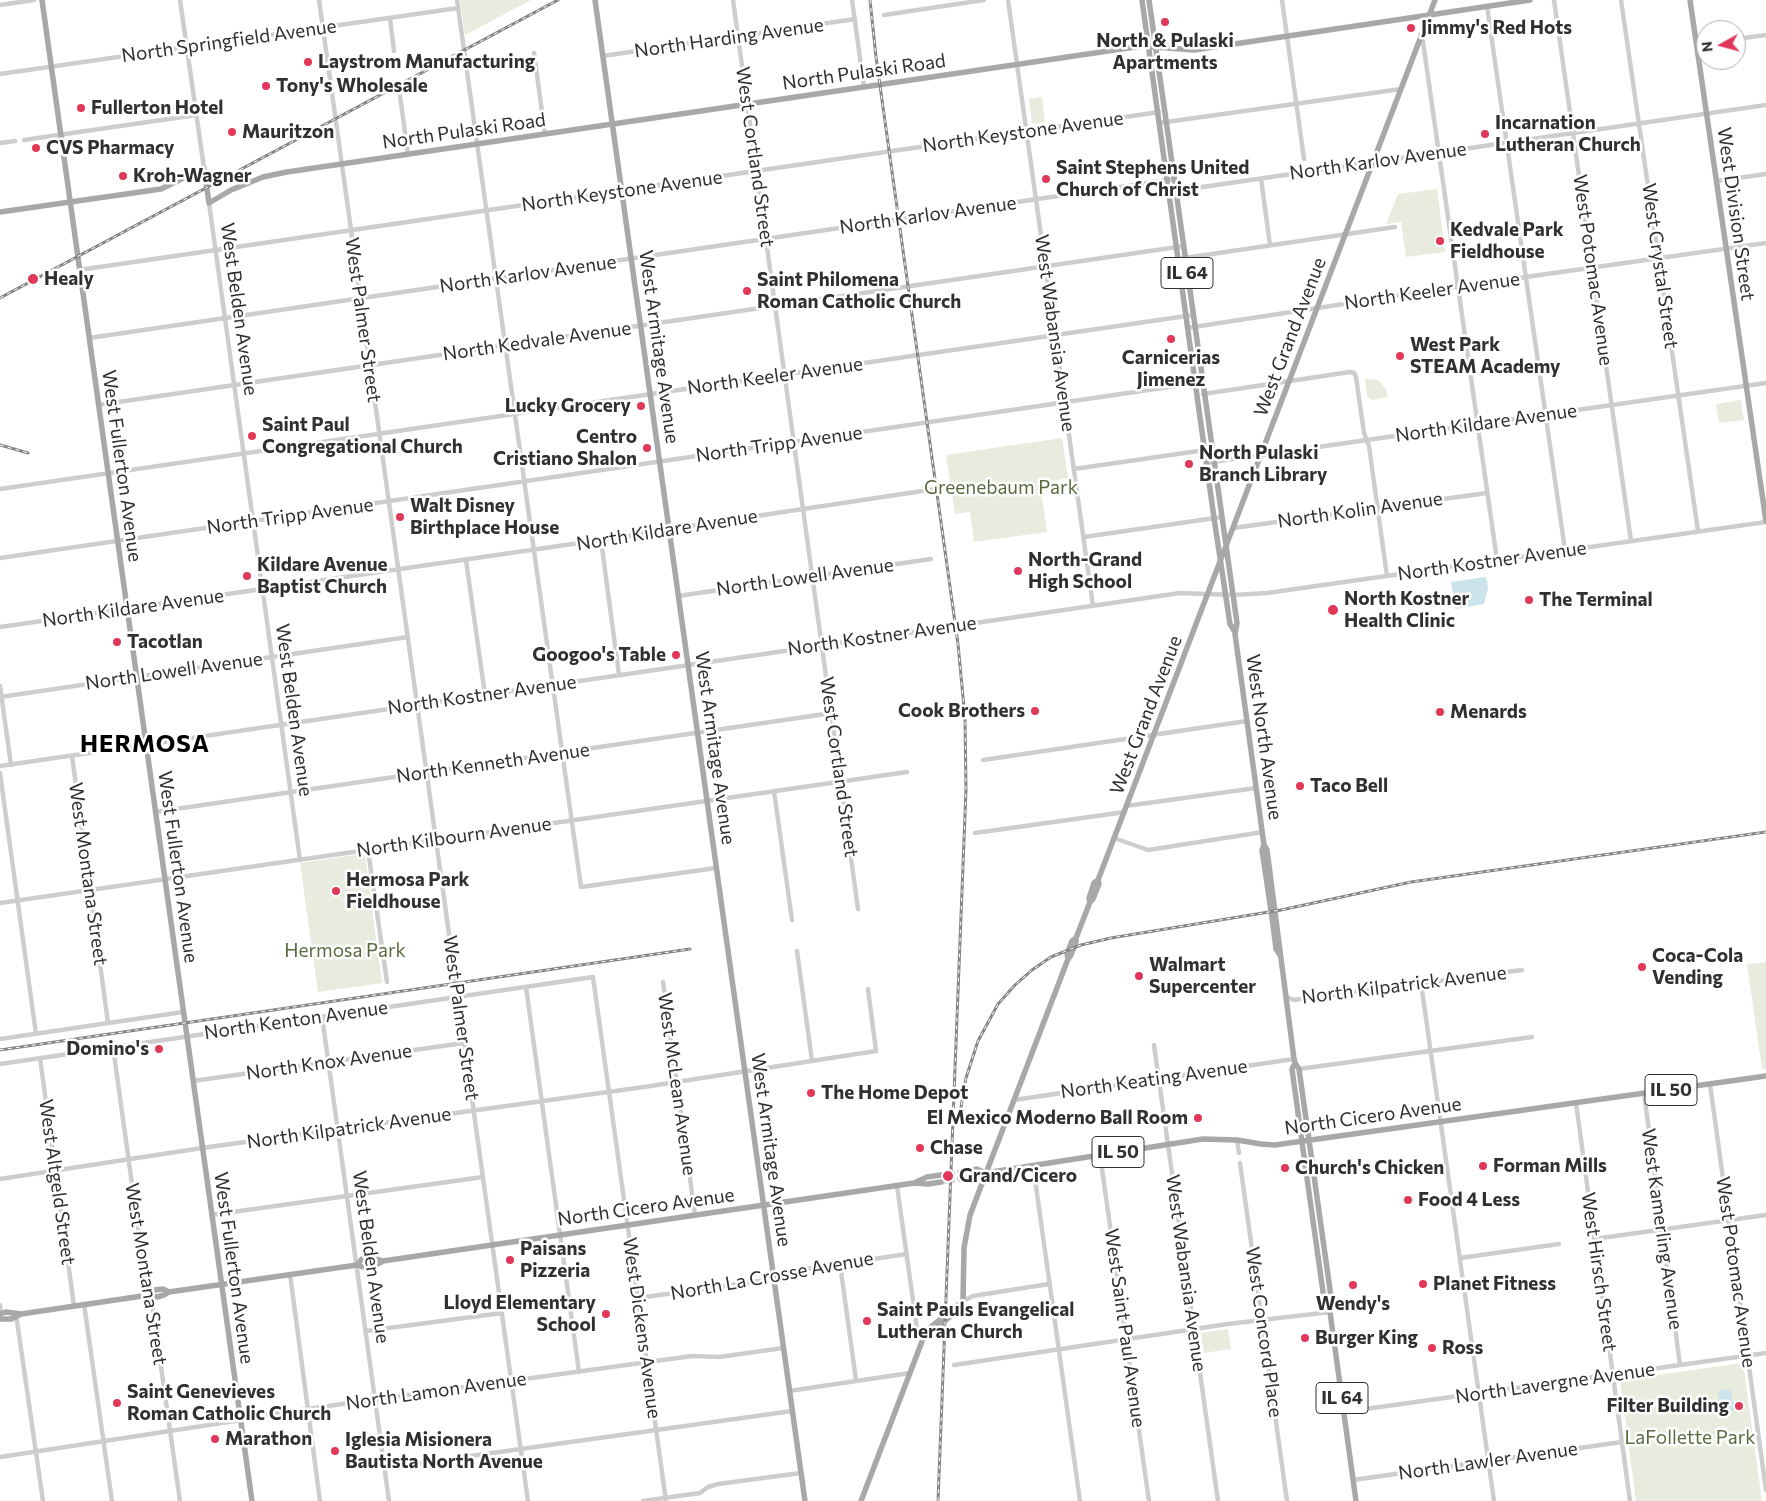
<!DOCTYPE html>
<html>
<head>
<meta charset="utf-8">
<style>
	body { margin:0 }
	#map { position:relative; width:1766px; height:1501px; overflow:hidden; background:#fff; font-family:Commissioner,sans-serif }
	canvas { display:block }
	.north { position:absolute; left:1696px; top:20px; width:50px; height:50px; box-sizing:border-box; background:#fff; border:1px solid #acacac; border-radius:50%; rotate:263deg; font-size:14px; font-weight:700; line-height:20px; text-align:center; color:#303030 }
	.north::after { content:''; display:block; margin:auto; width:18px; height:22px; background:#e13859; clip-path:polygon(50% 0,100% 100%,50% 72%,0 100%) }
</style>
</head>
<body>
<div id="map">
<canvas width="1766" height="1501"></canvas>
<div class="north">N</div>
</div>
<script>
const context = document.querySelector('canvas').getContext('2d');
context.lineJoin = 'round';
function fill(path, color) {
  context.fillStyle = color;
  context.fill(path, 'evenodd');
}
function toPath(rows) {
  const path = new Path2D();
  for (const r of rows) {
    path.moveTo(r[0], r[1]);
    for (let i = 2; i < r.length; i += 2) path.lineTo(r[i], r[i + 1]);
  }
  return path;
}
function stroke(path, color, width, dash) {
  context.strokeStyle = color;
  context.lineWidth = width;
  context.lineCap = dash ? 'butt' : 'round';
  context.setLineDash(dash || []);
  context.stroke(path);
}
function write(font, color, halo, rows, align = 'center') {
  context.font = font + ' Commissioner,sans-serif';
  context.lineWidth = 5;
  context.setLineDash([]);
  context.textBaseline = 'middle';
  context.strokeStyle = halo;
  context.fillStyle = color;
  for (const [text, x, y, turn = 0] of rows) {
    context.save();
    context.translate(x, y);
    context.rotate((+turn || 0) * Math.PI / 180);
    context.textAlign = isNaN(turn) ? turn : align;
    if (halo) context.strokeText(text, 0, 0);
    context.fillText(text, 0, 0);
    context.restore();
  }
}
fill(toPath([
	[460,0,531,0,465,35],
	[1042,97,1045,122,1032,124,1029,99],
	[1437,189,1445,252,1406,257,1401,222,1386,224,1398,194],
	[1365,379,1378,380,1381,383,1386,389,1388,397,1372,400,1367,396],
	[1741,400,1744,420,1719,423,1716,404],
	[1062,438,1068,478,1040,483,1047,532,974,542,970,512,955,514,946,455],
	[362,854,365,856,382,983,318,992,300,863],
	[1766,962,1766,1069,1762,1069,1747,964],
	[1228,1329,1231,1349,1204,1353,1201,1333],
	[1743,1363,1762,1501,1636,1501,1620,1380]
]), '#e7ecde');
fill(toPath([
	[1485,577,1487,580,1488,588,1484,604,1455,609,1451,582],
	[1724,1389,1729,1390,1732,1393,1732,1401,1734,1403,1734,1410,1721,1412,1718,1406,1720,1403,1718,1394,1721,1390]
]), '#cbe3eb');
stroke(toPath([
	[941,1175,960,1172],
	[941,1182,960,1179]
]), '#d6d6d6', 5.5, [5.5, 3]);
stroke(toPath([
	[180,0,204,168],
	[319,0,528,1501],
	[457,0,581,887,716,868],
	[733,0,858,909],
	[852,0,864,87],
	[1008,0,1093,606],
	[1282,0,1304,159],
	[1554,0,1631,541],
	[1621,0,1698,531],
	[0,5,34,0],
	[1487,6,1565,550],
	[884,15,984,0],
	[390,18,394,51],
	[1422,35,1497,560],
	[1736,39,1766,35],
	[1697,45,1706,43],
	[534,53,545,134],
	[603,56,855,19],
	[0,74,458,8],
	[400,96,408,154],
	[1159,123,1401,89],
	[24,140,196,115],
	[0,143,15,141],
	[1261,178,1270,245],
	[1717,181,1766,174],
	[1168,192,1766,105],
	[209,203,300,860],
	[1178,259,1395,227],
	[79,270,1159,112],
	[1187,328,1448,288,1766,243],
	[89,338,1174,179],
	[1203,394,1350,372,1354,373,1356,377,1364,433,1369,446,1387,576],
	[98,405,1184,246],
	[1206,463,1766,383],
	[1074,469,1212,449],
	[0,489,1193,315],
	[1233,528,1487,493],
	[1084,537,1222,517],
	[601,540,619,675],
	[0,558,1203,382],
	[466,560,485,695],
	[678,596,931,559],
	[0,627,662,531,677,528,949,487],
	[0,686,11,765],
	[0,697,408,637],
	[72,756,108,1023],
	[983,760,1247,721],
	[0,766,1180,593,1233,595,1267,593,1766,522],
	[0,773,36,1034],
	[774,791,792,920],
	[1126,806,1256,788],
	[155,812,832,713],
	[975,833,1125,812],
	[1114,838,1148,850,1263,832],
	[368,850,387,982],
	[0,903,907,772],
	[797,951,812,1061],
	[663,982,695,1215],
	[1421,983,1494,1501],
	[526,987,579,1372],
	[1286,997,1294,1000,1522,970],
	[322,1016,389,1501],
	[0,1039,183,1012],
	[1154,1045,1218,1501],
	[113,1047,146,1285,152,1303,180,1501],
	[40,1058,74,1306],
	[0,1064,593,977,666,1501],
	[1299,1069,1532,1037],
	[193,1081,464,1043],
	[1710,1084,1766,1490],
	[1644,1093,1680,1365],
	[1014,1100,1294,1059],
	[1576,1103,1630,1501],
	[1237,1140,1239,1153],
	[1100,1155,1149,1501],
	[1240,1163,1287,1501],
	[1033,1165,1080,1501],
	[0,1179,202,1148,644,1087,876,1051,868,989],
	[897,1186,917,1329,923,1339],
	[211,1215,483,1177],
	[1594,1239,1766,1215],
	[1460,1258,1559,1244],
	[840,1264,856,1380],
	[290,1274,320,1501],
	[638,1298,767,1280,779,1273,907,1254],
	[963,1301,973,1296,1049,1284],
	[84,1304,112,1501],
	[0,1305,1,1313],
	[16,1314,43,1501],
	[366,1331,502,1313],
	[954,1365,1228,1324,1330,1312],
	[789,1391,910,1373],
	[1344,1412,1766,1353],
	[0,1457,235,1421,252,1417,342,1404,692,1356,719,1357,783,1348],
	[385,1468,792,1411],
	[1353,1480,1622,1442],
	[643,1501,700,1493,708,1487,718,1484,801,1473]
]), '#cdcdcd', 4.5);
stroke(toPath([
	[42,0,252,1501],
	[595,0,805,1501],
	[1142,0,1214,518,1230,624,1235,632],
	[1149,0,1237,623,1235,634,1264,845,1267,850,1294,1059,1295,1063,1299,1069,1332,1304,1330,1312,1356,1501],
	[1690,0,1766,521],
	[0,212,161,189,204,168,209,203,231,190,263,177,287,172,1142,46,1194,50,1530,0],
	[1264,845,1262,850,1272,917,1276,949,1280,955],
	[1090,902,1089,898,1094,883,1098,880],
	[1068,959,1067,954,1072,941,1076,938],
	[1295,1063,1292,1069,1305,1164,1325,1306,1329,1309],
	[960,1172,977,1169,985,1173],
	[960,1179,975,1177,985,1173,1203,1139,1237,1140,1261,1144,1275,1145,1766,1076],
	[916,1182,927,1177,941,1175],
	[357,1265,362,1259,374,1258,383,1261],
	[149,1295,154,1290,163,1289,169,1292],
	[0,1314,6,1312,21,1314,149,1295,157,1297,164,1295,169,1292,357,1265,363,1267,374,1266,383,1261,914,1183,928,1184,941,1182],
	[0,1319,11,1319,21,1314],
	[923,1339,952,1315,959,1309,963,1301,964,1248,970,1215,1068,959,1071,955,1076,942,1076,938,1090,902,1093,899,1099,884,1098,880,1435,0],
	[861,1501,926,1331,958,1305]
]), '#a8a8a8', 5.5);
const rail = toPath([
	[870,0,876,57,958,644,965,718,966,789,938,1501],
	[0,298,558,0],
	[0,445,28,453],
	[0,1050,690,949],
	[960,1113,966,1078,978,1041,998,1004,1015,985,1032,970,1051,957,1081,945,1111,938,1281,910,1411,882,1766,832]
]);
stroke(rail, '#858585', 3);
stroke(rail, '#fff', 1, [4]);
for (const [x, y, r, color] of [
	[1165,22,5,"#e13859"],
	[1411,28,5,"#e13859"],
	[308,62,5,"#e13859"],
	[266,86,5,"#e13859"],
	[81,108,5,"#e13859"],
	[232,132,5,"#e13859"],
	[1485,134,5,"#e13859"],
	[36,148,5,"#e13859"],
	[123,176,5,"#e13859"],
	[1046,179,5,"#e13859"],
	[1440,241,5,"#e13859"],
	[33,279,6,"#e13859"],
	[747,291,5,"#e13859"],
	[1171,339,5,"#e13859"],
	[1400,356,5,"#e13859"],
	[641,406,5,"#e13859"],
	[252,436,5,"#e13859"],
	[647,448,5,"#e13859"],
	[1189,464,5,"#e13859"],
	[400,517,5,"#e13859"],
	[1018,571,5,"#e13859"],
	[247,576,5,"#e13859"],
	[1529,600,5,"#e13859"],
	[1333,610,6,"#e13859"],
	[117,642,5,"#e13859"],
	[676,655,5,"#e13859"],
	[1035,711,5,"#e13859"],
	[1440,712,5,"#e13859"],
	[1300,786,5,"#e13859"],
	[336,891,5,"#e13859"],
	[1642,967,5,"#e13859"],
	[1139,976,5,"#e13859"],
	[159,1049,5,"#e13859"],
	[811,1093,5,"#e13859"],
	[1198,1118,5,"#e13859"],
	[920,1148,5,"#e13859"],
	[1483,1166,5,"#e13859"],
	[1285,1168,5,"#e13859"],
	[948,1176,6,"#e13859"],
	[1408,1200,5,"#e13859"],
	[510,1260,5,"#e13859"],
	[1423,1284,5,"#e13859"],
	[1353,1285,5,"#e13859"],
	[606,1314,5,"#e13859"],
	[867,1321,5,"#e13859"],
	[1305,1338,5,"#e13859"],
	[1432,1348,5,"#e13859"],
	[117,1403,5,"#e13859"],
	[1739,1406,5,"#e13859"],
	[215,1439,5,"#e13859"],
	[335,1451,5,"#e13859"]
]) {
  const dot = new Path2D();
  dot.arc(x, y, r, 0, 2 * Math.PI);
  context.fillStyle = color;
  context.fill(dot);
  stroke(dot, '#fff', 2);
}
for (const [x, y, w] of [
	[1187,273,52],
	[1671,1090,52],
	[1118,1152,52],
	[1342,1398,52]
]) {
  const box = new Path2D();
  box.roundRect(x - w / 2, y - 15.5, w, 31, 4);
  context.fillStyle = '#fff';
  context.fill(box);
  stroke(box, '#303030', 1);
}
write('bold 18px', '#303030', null, [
	["IL 64",1187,273],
	["IL 50",1671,1090],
	["IL 50",1118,1152],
	["IL 64",1342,1398]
]);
write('bold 19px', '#303030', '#fff', [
	["Jimmy's Red Hots",1421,28],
	["North & Pulaski",1165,41,"center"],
	["Apartments",1165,63,"center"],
	["Laystrom Manufacturing",318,62],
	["Tony's Wholesale",276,86],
	["Fullerton Hotel",91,108],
	["Incarnation",1495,123],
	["Lutheran Church",1495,145],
	["Mauritzon",242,132],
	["CVS Pharmacy",46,148],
	["Saint Stephens United",1056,168],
	["Church of Christ",1056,190],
	["Kroh-Wagner",133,176],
	["Kedvale Park",1450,230],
	["Fieldhouse",1450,252],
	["Healy",44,279],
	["Saint Philomena",757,280],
	["Roman Catholic Church",757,302],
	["West Park",1410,345],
	["STEAM Academy",1410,367],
	["Carnicerias",1171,358,"center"],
	["Jimenez",1171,380,"center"],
	["Lucky Grocery",631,406,"right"],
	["Saint Paul",262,425],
	["Congregational Church",262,447],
	["Centro",637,437,"right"],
	["Cristiano Shalon",637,459,"right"],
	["North Pulaski",1199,453],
	["Branch Library",1199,475],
	["Walt Disney",410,506],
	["Birthplace House",410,528],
	["North-Grand",1028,560],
	["High School",1028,582],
	["Kildare Avenue",257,565],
	["Baptist Church",257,587],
	["North Kostner",1344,599],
	["Health Clinic",1344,621],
	["The Terminal",1539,600],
	["Tacotlan",127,642],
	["Googoo's Table",666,655,"right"],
	["Cook Brothers",1025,711,"right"],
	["Menards",1450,712],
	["Taco Bell",1310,786],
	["Hermosa Park",346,880],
	["Fieldhouse",346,902],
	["Coca-Cola",1652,956],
	["Vending",1652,978],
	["Walmart",1149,965],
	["Supercenter",1149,987],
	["Domino's",149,1049,"right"],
	["The Home Depot",821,1093],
	["El Mexico Moderno Ball Room",1188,1118,"right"],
	["Chase",930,1148],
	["Forman Mills",1493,1166],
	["Church's Chicken",1295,1168],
	["Grand/Cicero",959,1176],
	["Food 4 Less",1418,1200],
	["Paisans",520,1249],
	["Pizzeria",520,1271],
	["Planet Fitness",1433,1284],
	["Lloyd Elementary",596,1303,"right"],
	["School",596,1325,"right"],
	["Wendy's",1353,1304,"center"],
	["Saint Pauls Evangelical",877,1310],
	["Lutheran Church",877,1332],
	["Burger King",1315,1338],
	["Ross",1442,1348],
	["Saint Genevieves",127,1392],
	["Roman Catholic Church",127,1414],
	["Filter Building",1729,1406,"right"],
	["Marathon",225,1439],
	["Iglesia Misionera",345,1440],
	["Bautista North Avenue",345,1462]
], 'left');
write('19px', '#303030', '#fff', [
	["North Harding Avenue",729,38,-8],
	["North Springfield Avenue",229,41,-8],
	["North Pulaski Road",864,72,-8],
	["North Pulaski Road",464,131,-8],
	["North Keystone Avenue",1023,132,-8],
	["West Cortland Street",755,157,82],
	["North Karlov Avenue",1378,161,-8],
	["North Keystone Avenue",622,191,-8],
	["West Division Street",1736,214,82],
	["North Karlov Avenue",928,215,-8],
	["West Crystal Street",1660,266,82],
	["West Potomac Avenue",1593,270,82],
	["North Karlov Avenue",528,274,-8],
	["North Keeler Avenue",1432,291,-8],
	["West Belden Avenue",239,309,82],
	["West Palmer Street",363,320,82],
	["West Wabansia Avenue",1055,333,82],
	["West Grand Avenue",1290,337,-69],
	["North Kedvale Avenue",537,341,-8],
	["West Armitage Avenue",659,347,82],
	["North Keeler Avenue",775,376,-8],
	["North Kildare Avenue",1486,423,-8],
	["North Tripp Avenue",779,444,-8],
	["West Fullerton Avenue",122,466,82],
	["North Kolin Avenue",1360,510,-8],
	["North Tripp Avenue",290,516,-8],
	["North Kildare Avenue",667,530,-9],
	["North Kostner Avenue",1492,561,-8],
	["North Lowell Avenue",805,577,-8],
	["North Kildare Avenue",133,608,-8],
	["North Kostner Avenue",882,636,-8],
	["North Lowell Avenue",174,671,-8],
	["North Kostner Avenue",482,695,-8],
	["West Belden Avenue",294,710,82],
	["West Grand Avenue",1146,715,-69],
	["West North Avenue",1264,737,82],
	["West Armitage Avenue",715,748,82],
	["North Kenneth Avenue",493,763,-8],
	["West Cortland Street",839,767,82],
	["North Kilbourn Avenue",454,837,-8],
	["West Fullerton Avenue",178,867,82],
	["West Montana Street",88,874,82],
	["North Kilpatrick Avenue",1404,985,-7],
	["West Palmer Street",461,1018,82],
	["North Kenton Avenue",296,1020,-8],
	["North Knox Avenue",329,1062,-8],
	["North Keating Avenue",1154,1079,-8],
	["West McLean Avenue",677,1084,82],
	["North Cicero Avenue",1373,1116,-8],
	["North Kilpatrick Avenue",349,1128,-8],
	["West Armitage Avenue",771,1150,82],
	["West Altgeld Street",57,1182,82],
	["North Cicero Avenue",646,1207,-8],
	["West Kamerling Avenue",1662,1229,82],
	["West Belden Avenue",371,1257,82],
	["West Fullerton Avenue",234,1268,82],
	["West Hirsch Street",1599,1272,82],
	["West Potomac Avenue",1736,1272,82],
	["West Wabansia Avenue",1186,1273,82],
	["West Montana Street",146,1274,81],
	["North La Crosse Avenue",772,1276,-10],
	["West Dickens Avenue",642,1328,82],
	["West Saint Paul Avenue",1125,1328,82],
	["West Concord Place",1264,1332,82],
	["North Lavergne Avenue",1555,1383,-8],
	["North Lamon Avenue",436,1391,-8],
	["North Lawler Avenue",1488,1461,-8]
]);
write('19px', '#586b3e', '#fff', [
	["Greenebaum Park",1001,488],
	["Hermosa Park",345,951],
	["LaFollette Park",1690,1438]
]);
context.letterSpacing = '1px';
write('bold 24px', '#000', '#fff', [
	["HERMOSA",145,744]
]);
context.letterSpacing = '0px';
</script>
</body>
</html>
